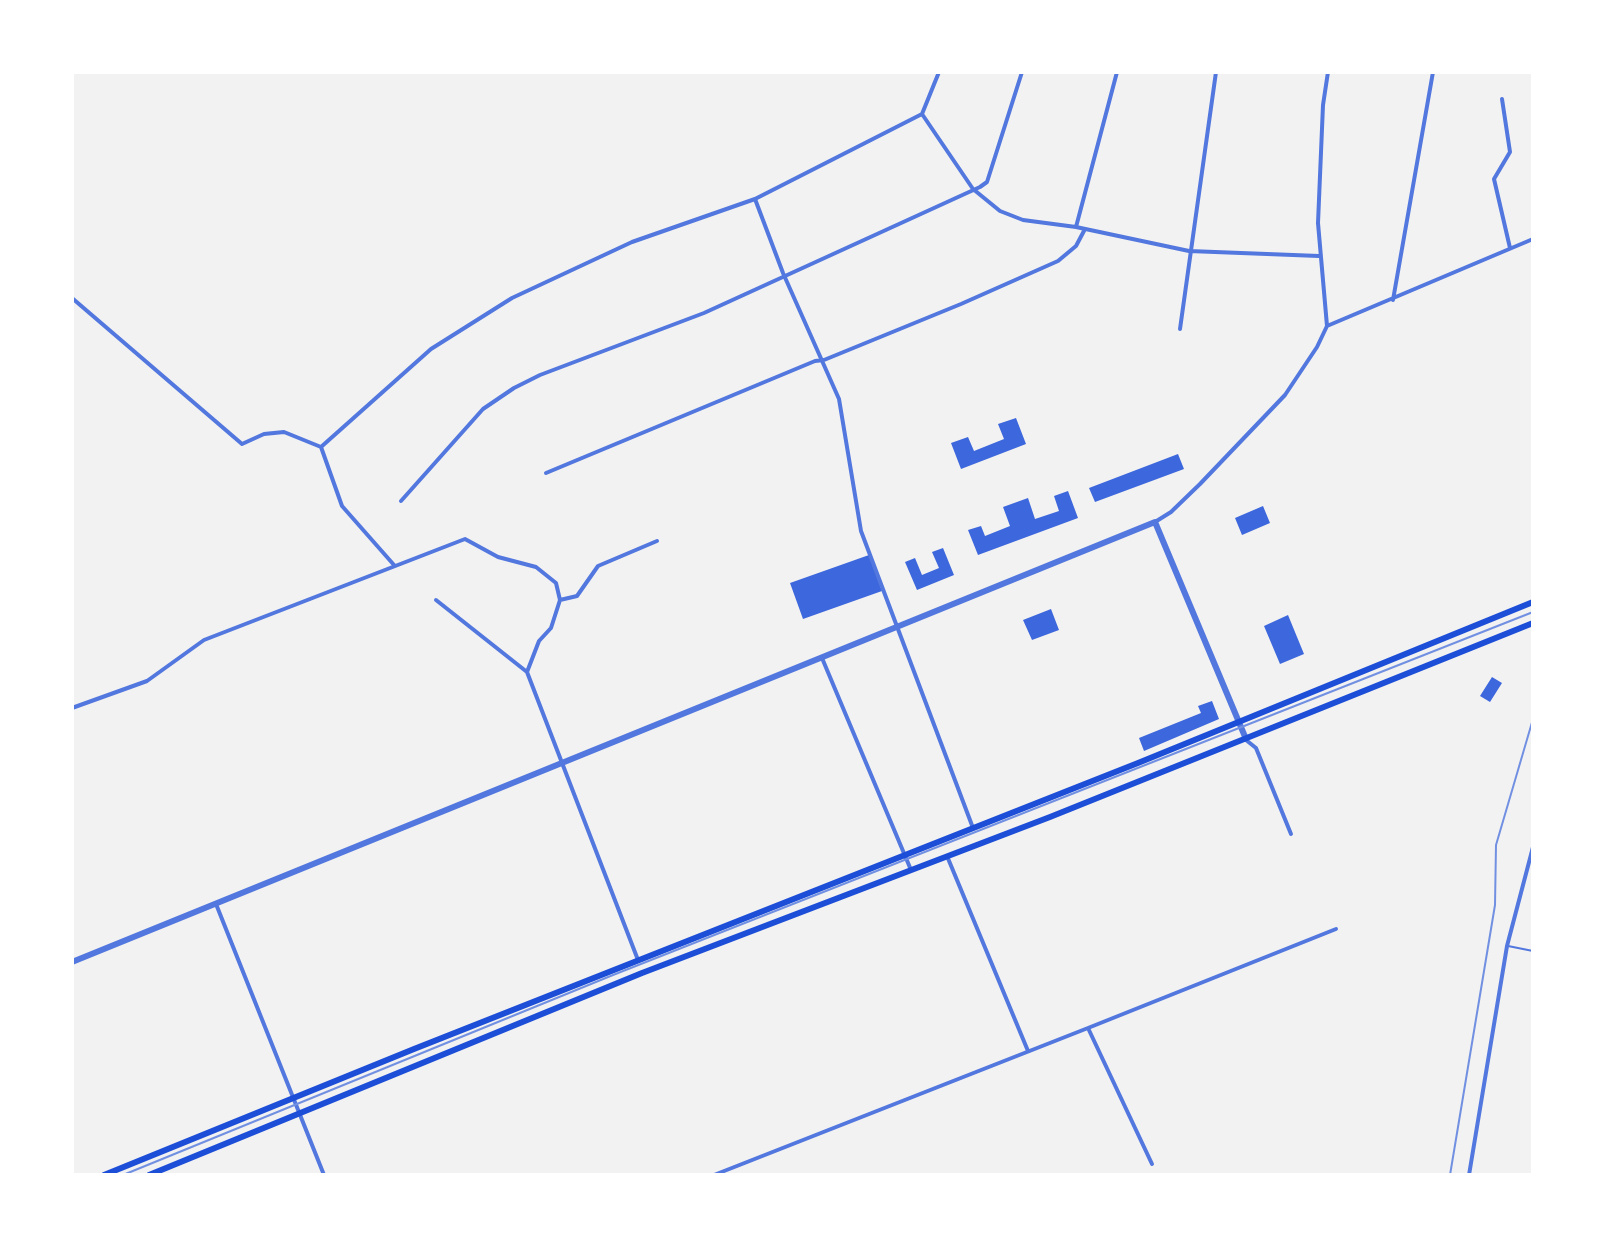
<!DOCTYPE html>
<html>
<head>
<meta charset="utf-8">
<style>
	body { margin:0 }
	#map { position:relative; width:1605px; height:1247px; overflow:hidden; background:#f2f2f2; font-family:"DM Sans",sans-serif }
	canvas { display:block }
	.frame { position:absolute; inset:0; border:74px solid #fff; pointer-events:none }
</style>
</head>
<body>
<div id="map">
<canvas width="1605" height="1247"></canvas>
<div class="frame"></div>
</div>
<script>
const context = document.querySelector('canvas').getContext('2d');
context.lineJoin = 'round';
function fill(path, color) {
  context.fillStyle = color;
  context.fill(path, 'evenodd');
}
function toPath(rows) {
  const path = new Path2D();
  for (const r of rows) {
    path.moveTo(r[0], r[1]);
    for (let i = 2; i < r.length; i += 2) path.lineTo(r[i], r[i + 1]);
  }
  return path;
}
function stroke(path, color, width, dash) {
  context.strokeStyle = color;
  context.lineWidth = width;
  context.lineCap = dash ? 'butt' : 'round';
  context.setLineDash(dash || []);
  context.stroke(path);
}
fill(toPath([
	[1016,418,1026,444,961,469,951,443,968,437,974,451,1004,439,998,424],
	[1178,454,1184,469,1095,502,1089,488],
	[1068,491,1078,518,978,555,968,530,981,526,985,536,1010,526,1003,507,1028,498,1035,519,1059,511,1054,496],
	[1263,506,1270,523,1242,535,1235,518],
	[943,548,954,575,917,590,905,562,915,558,922,575,939,568,932,552],
	[869,555,882,591,803,619,790,583],
	[1051,609,1059,630,1032,640,1023,620],
	[1288,615,1304,654,1280,664,1264,626],
	[1492,677,1502,683,1490,702,1480,696],
	[1212,701,1219,719,1144,751,1139,738,1201,713,1198,706]
]), '#3d67dc');
stroke(toPath([
	[1508,946,1533,951]
]), '#5277de', 2);
stroke(toPath([
	[1502,99,1510,152,1494,179,1510,248],
	[922,114,973,189,1000,211,1023,220,1076,227,1189,251,1319,256],
	[755,199,783,273,839,399,861,531,973,828],
	[1076,227,1117,72],
	[72,298,242,444,264,434,284,432,321,447],
	[1393,300,1433,72],
	[1327,326,1318,223,1323,105,1328,72],
	[1327,326,1533,239],
	[1180,329,1216,72],
	[321,447,431,349,512,298,632,242,755,199,922,114,939,72],
	[321,447,342,506,394,565],
	[546,473,815,361,824,360,961,304,1058,261,1076,246,1085,229],
	[401,501,483,409,514,388,540,375,704,313,980,187,987,182,1022,72],
	[1155,522,1171,512,1200,484,1285,395,1317,347,1327,326],
	[436,600,527,672],
	[560,600,577,596,598,566,657,541],
	[822,658,911,870],
	[72,708,147,681,204,640,465,539,498,557,536,567,556,583,560,600,551,628,539,641,527,672,638,960],
	[1246,740,1256,748,1291,834],
	[947,856,1028,1051],
	[216,904,324,1175],
	[1088,1028,1336,929],
	[714,1175,1088,1028,1152,1164],
	[1469,1175,1507,946,1533,847]
]), '#5277de', 4);
stroke(toPath([
	[72,962,1155,522,1246,739]
]), '#5277de', 6);
stroke(toPath([
	[104,1175,414,1049,1138,763,1533,602],
	[149,1175,642,973,1050,817,1533,623]
]), '#1d4ed8', 6);
stroke(toPath([
	[123,1175,613,975,1533,612],
	[1450,1175,1495,905,1496,845,1533,719]
]), '#7290e2', 2);
</script>
</body>
</html>
